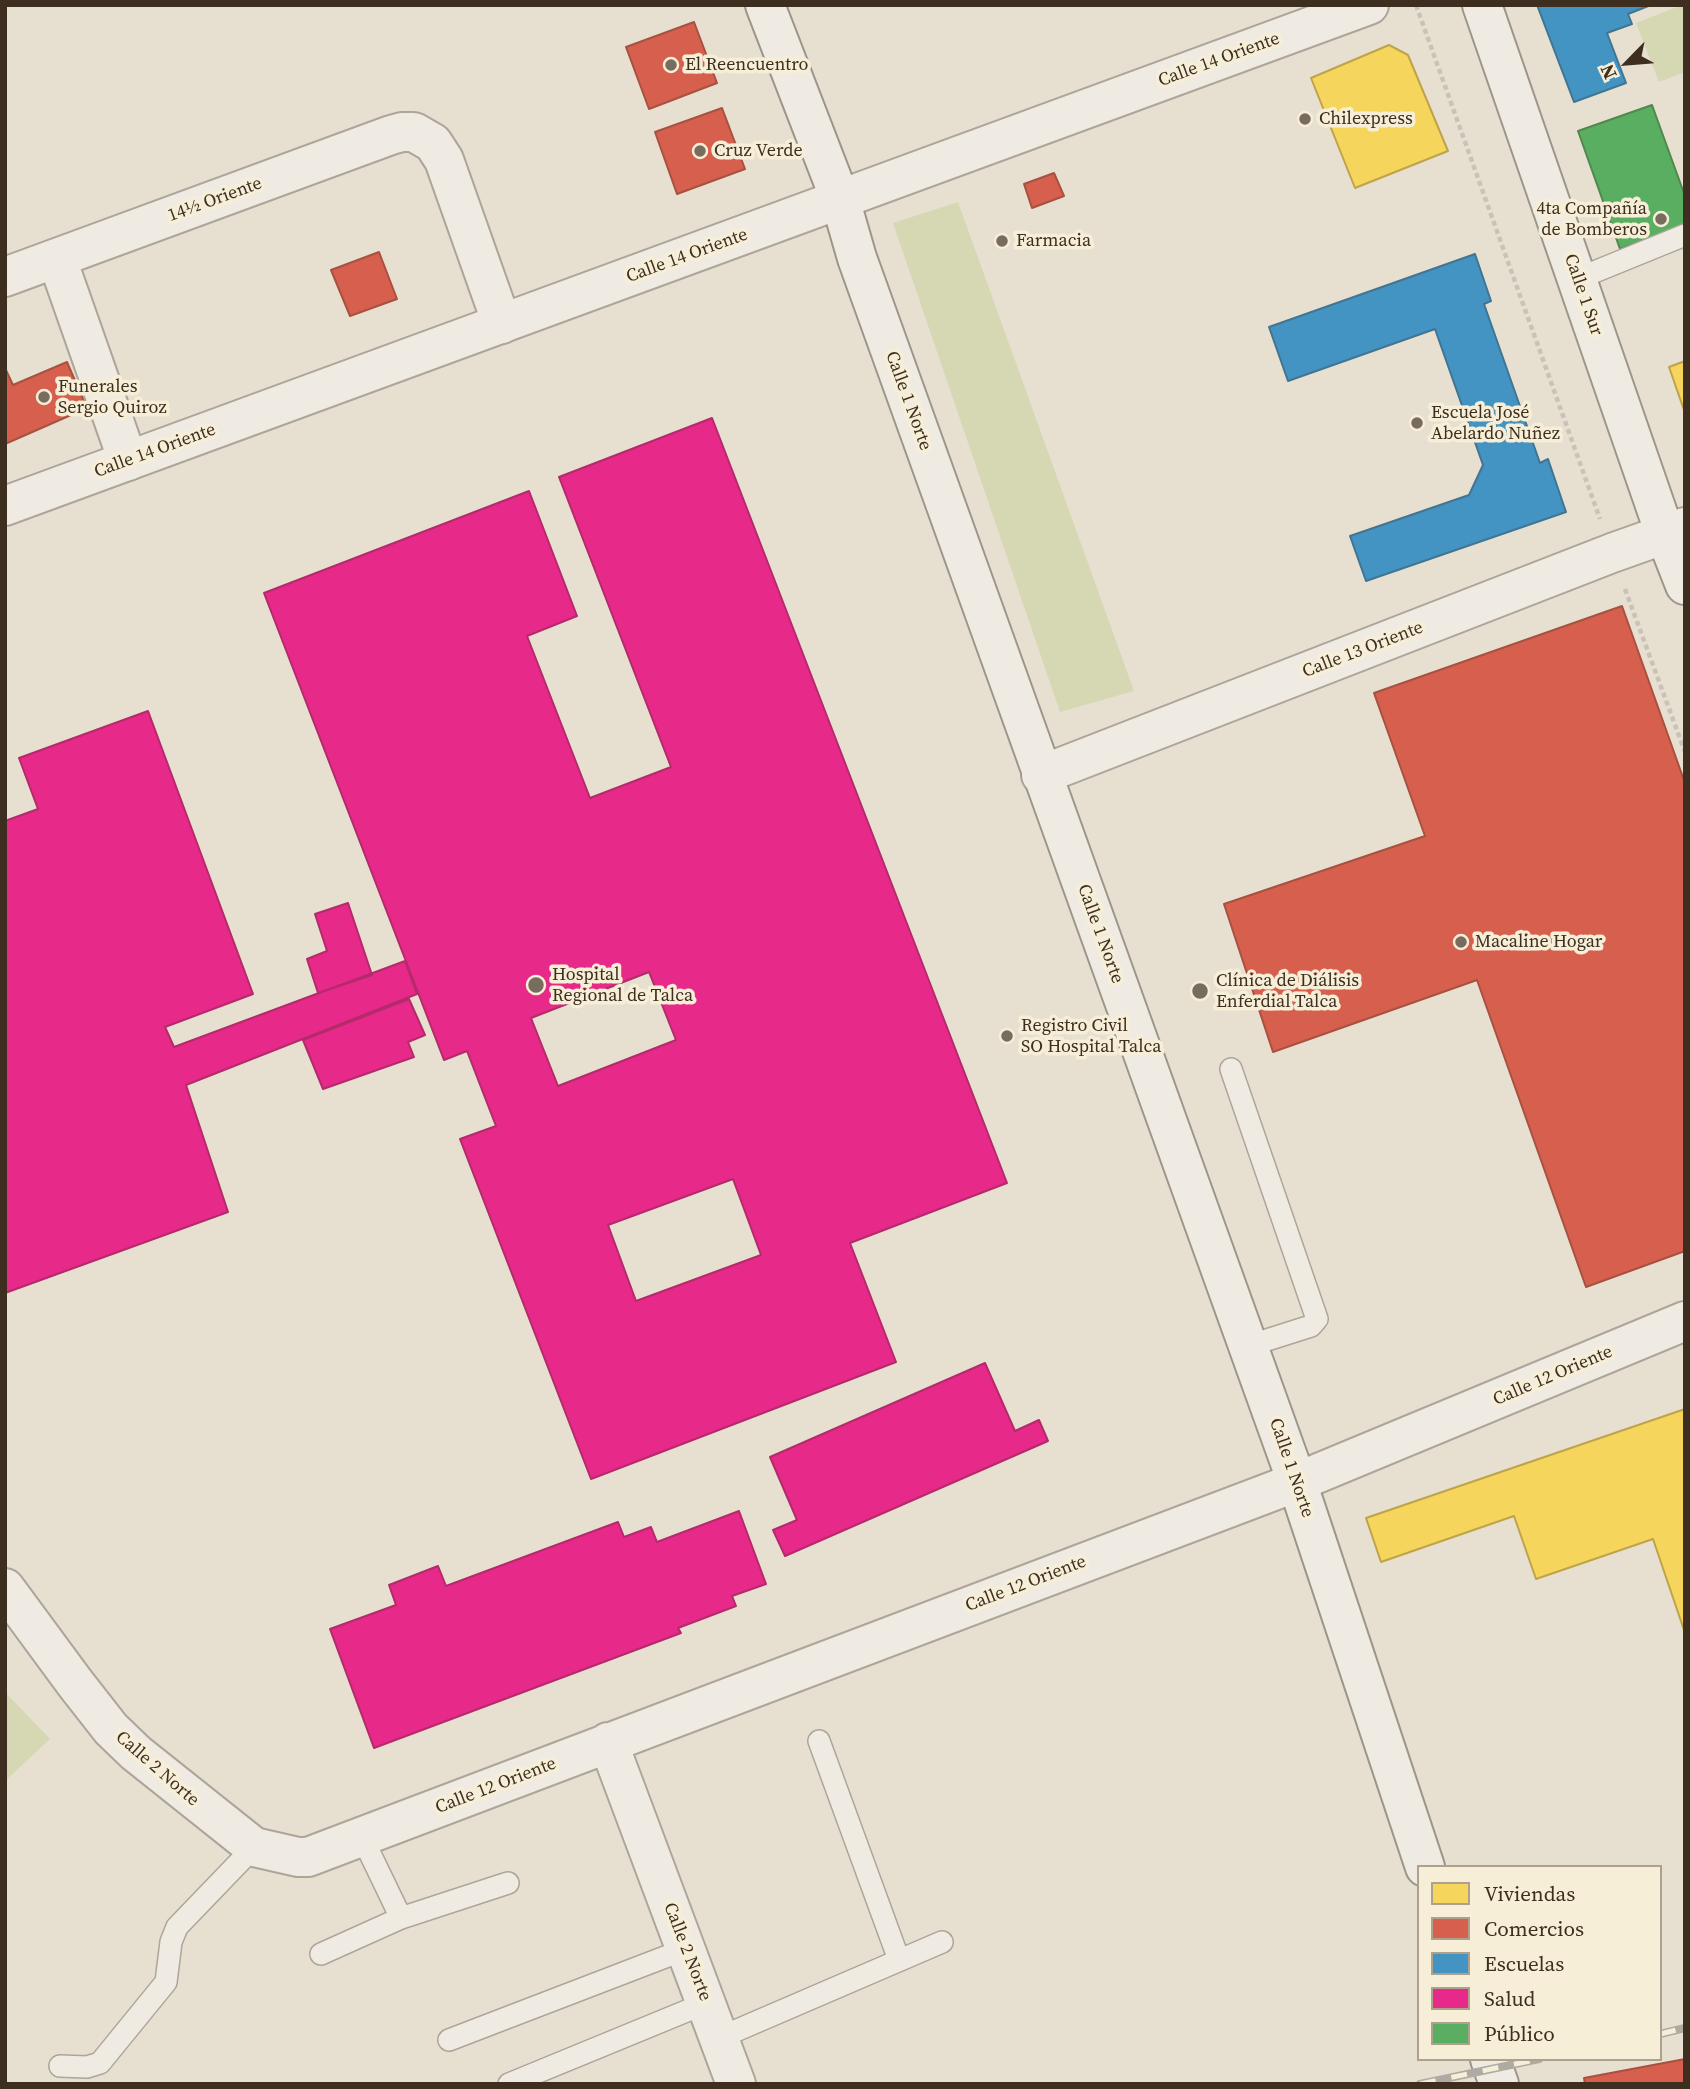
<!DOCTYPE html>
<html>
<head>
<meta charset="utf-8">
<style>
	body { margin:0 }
	#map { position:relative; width:1690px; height:2089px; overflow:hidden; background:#e7e0d1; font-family:"Source Serif 4",serif }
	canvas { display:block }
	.frame { position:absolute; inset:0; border:7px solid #3d2e20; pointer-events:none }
	.legend { position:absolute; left:1417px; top:1865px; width:245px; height:196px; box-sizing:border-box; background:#f7eed8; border:2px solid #ada18e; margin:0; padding:9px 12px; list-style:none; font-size:21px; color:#3d2e20 }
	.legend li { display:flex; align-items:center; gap:14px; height:35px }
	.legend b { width:35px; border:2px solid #ada18e }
	.north { position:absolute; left:1592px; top:28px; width:70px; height:70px; -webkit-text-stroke:5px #f7eed8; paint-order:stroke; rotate:245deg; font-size:19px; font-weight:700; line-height:28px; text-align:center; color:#3d2e20 }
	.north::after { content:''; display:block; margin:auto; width:24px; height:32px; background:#3d2e20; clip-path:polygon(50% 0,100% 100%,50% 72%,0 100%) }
</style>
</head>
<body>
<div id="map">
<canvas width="1690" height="2089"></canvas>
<div class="frame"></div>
<ul class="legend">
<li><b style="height:19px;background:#f6d55c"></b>Viviendas</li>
<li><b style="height:19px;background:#d6604d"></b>Comercios</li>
<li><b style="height:19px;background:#4393c3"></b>Escuelas</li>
<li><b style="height:19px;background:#e7298a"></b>Salud</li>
<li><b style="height:19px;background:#5aae61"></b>Público</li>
</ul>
<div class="north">N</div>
</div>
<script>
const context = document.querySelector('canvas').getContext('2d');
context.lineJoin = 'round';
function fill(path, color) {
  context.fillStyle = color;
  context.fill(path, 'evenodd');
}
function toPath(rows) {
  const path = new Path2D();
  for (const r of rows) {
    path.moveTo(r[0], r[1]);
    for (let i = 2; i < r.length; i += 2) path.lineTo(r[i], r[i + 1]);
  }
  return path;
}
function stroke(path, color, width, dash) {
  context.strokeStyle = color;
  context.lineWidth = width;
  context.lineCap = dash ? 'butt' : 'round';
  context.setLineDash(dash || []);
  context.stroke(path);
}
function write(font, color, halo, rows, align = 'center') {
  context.font = font + ' "Source Serif 4",serif';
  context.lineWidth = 7;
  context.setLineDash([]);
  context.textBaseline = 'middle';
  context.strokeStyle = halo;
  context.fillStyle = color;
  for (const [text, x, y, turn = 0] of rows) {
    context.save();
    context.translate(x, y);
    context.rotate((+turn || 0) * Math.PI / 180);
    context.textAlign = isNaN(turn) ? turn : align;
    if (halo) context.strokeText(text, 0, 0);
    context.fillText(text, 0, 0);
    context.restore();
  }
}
fill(toPath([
	[1682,5,1685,5,1685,72,1659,82,1636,23],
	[958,202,1134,691,1060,712,893,223],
	[5,1692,50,1739,5,1781]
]), '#d6d7b3');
const homes = toPath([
	[1389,45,1408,55,1448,151,1355,188,1311,78,1389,45],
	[1685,361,1685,413,1669,367,1685,361],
	[1685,1409,1685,1633,1653,1539,1536,1579,1514,1516,1381,1562,1366,1518,1685,1409]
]);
fill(homes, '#f6d55c');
stroke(homes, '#bea34a', 2);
const shops = toPath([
	[694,22,717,83,649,109,626,47,694,22],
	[722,108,745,169,677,194,655,132,722,108],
	[1054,173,1064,196,1032,208,1024,184,1054,173],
	[379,252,397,299,350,316,331,270,379,252],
	[67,362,87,408,5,444,5,368,13,385,67,362],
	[1622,606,1685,783,1685,1251,1586,1287,1477,980,1273,1052,1224,904,1425,836,1374,693,1622,606],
	[1685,2059,1685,2084,1585,2084,1584,2078,1685,2059]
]);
fill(shops, '#d6604d');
stroke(shops, '#a85140', 2);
const schools = toPath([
	[1537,5,1651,5,1628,14,1632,24,1607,33,1626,83,1574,102,1537,5],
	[1475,254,1491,301,1484,304,1540,463,1548,459,1566,512,1366,581,1350,536,1469,495,1483,465,1435,329,1288,381,1269,327,1475,254]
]);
fill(schools, '#4393c3');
stroke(schools, '#417592', 2);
const health = toPath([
	[712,418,1007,1183,850,1243,896,1362,591,1479,460,1139,496,1126,467,1051,444,1060,264,593,529,491,577,616,527,636,590,798,671,767,559,477,712,418],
	[649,972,676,1040,558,1086,531,1018,649,972],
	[733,1179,761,1255,636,1301,608,1225,733,1179],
	[148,711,253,994,165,1027,174,1047,405,961,417,994,186,1085,228,1212,5,1293,5,821,38,809,19,758,148,711],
	[348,903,372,975,318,993,307,959,327,951,315,914,348,903],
	[409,999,425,1035,408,1042,414,1057,323,1089,303,1040,409,999],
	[985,1363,1015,1431,1039,1420,1048,1441,785,1556,773,1530,797,1520,770,1457,985,1363],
	[739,1511,766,1584,732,1596,736,1606,678,1628,681,1633,374,1748,330,1629,396,1605,389,1585,438,1566,446,1586,618,1522,624,1537,651,1527,657,1542,739,1511]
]);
fill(health, '#e7298a');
stroke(health, '#b42a6a', 2);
const public = toPath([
	[1652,105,1685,196,1685,226,1620,249,1578,131,1652,105]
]);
fill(public, '#5aae61');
stroke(public, '#51884e', 2);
const service = toPath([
	[1577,279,1685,235],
	[1231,1069,1317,1319,1311,1326,1248,1346],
	[819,1741,899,1960],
	[401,1918,508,1883],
	[321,1954,401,1918,362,1837],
	[719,2038,942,1942],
	[449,2040,686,1949],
	[60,2066,87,2067,100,2063,166,1982,171,1942,177,1927,254,1847],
	[509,2084,706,2003]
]);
const minor = toPath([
	[57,259,128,461],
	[5,277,391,135,402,132,414,132,433,143,444,160,502,324],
	[1041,775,1612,553,1685,527]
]);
const tertiary = toPath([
	[5,506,1369,5],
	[5,1588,75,1683,111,1729,136,1753,254,1847,298,1857,308,1857,1297,1482,1685,1321],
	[608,1742,736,2084]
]);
const secondary = toPath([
	[765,5,840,199,857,258,1297,1482,1425,1867],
	[1482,5,1665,534,1685,585],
	[1490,2059,1499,2084]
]);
stroke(service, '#ada599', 24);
stroke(minor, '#ada599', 42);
stroke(tertiary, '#ada599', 42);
stroke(secondary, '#9c958a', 42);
stroke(toPath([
	[1416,5,1600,519],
	[1625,589,1685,752]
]), '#c8c2b9', 4.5, [5, 3.5]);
stroke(service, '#efebe3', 21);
stroke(minor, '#efebe3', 38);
stroke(tertiary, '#efebe3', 38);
stroke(secondary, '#efebe3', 38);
const rail = toPath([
	[1660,2034,1685,2028],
	[1420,2084,1539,2059]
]);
stroke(rail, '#afaaa2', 8);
stroke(rail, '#f7eed8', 5, [16]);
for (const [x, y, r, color] of [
	[671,65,7,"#786c5e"],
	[1305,119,7,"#786c5e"],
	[700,151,7,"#786c5e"],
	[1661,219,7,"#786c5e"],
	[1002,241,7,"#786c5e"],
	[44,397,7,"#786c5e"],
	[1417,423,7,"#786c5e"],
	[1461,942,7,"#786c5e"],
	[536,985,9,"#786c5e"],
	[1200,991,9,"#786c5e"],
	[1007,1036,7,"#786c5e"]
]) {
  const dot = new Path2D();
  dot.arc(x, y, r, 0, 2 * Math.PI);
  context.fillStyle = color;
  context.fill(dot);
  stroke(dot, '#f7eed8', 2.5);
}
write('18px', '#3d2e20', '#f7eed8', [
	["Calle 14 Oriente",1219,60,-20],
	["14½ Oriente",215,200,-20],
	["Calle 14 Oriente",687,256,-20],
	["Calle 1 Sur",1583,295,71],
	["Calle 1 Norte",908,401,70],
	["Calle 14 Oriente",155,451,-20],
	["Calle 13 Oriente",1363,650,-21],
	["Calle 1 Norte",1100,934,70],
	["Calle 12 Oriente",1553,1376,-23],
	["Calle 1 Norte",1291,1468,71],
	["Calle 12 Oriente",1026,1584,-21],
	["Calle 2 Norte",157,1769,41],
	["Calle 12 Oriente",496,1786,-21],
	["Calle 2 Norte",687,1952,69]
]);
write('18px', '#3d2e20', '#f7eed8', [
	["El Reencuentro",685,65],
	["Chilexpress",1319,119],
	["Cruz Verde",714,151],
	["4ta Compañía",1647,209,"right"],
	["de Bomberos",1647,230,"right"],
	["Farmacia",1016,241],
	["Funerales",58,387],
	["Sergio Quiroz",58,408],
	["Escuela José",1431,413],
	["Abelardo Nuñez",1431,434],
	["Macaline Hogar",1475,942],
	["Hospital",552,975],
	["Regional de Talca",552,996],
	["Clínica de Diálisis",1216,981],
	["Enferdial Talca",1216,1002],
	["Registro Civil",1021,1026],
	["SO Hospital Talca",1021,1047]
], 'left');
</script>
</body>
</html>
